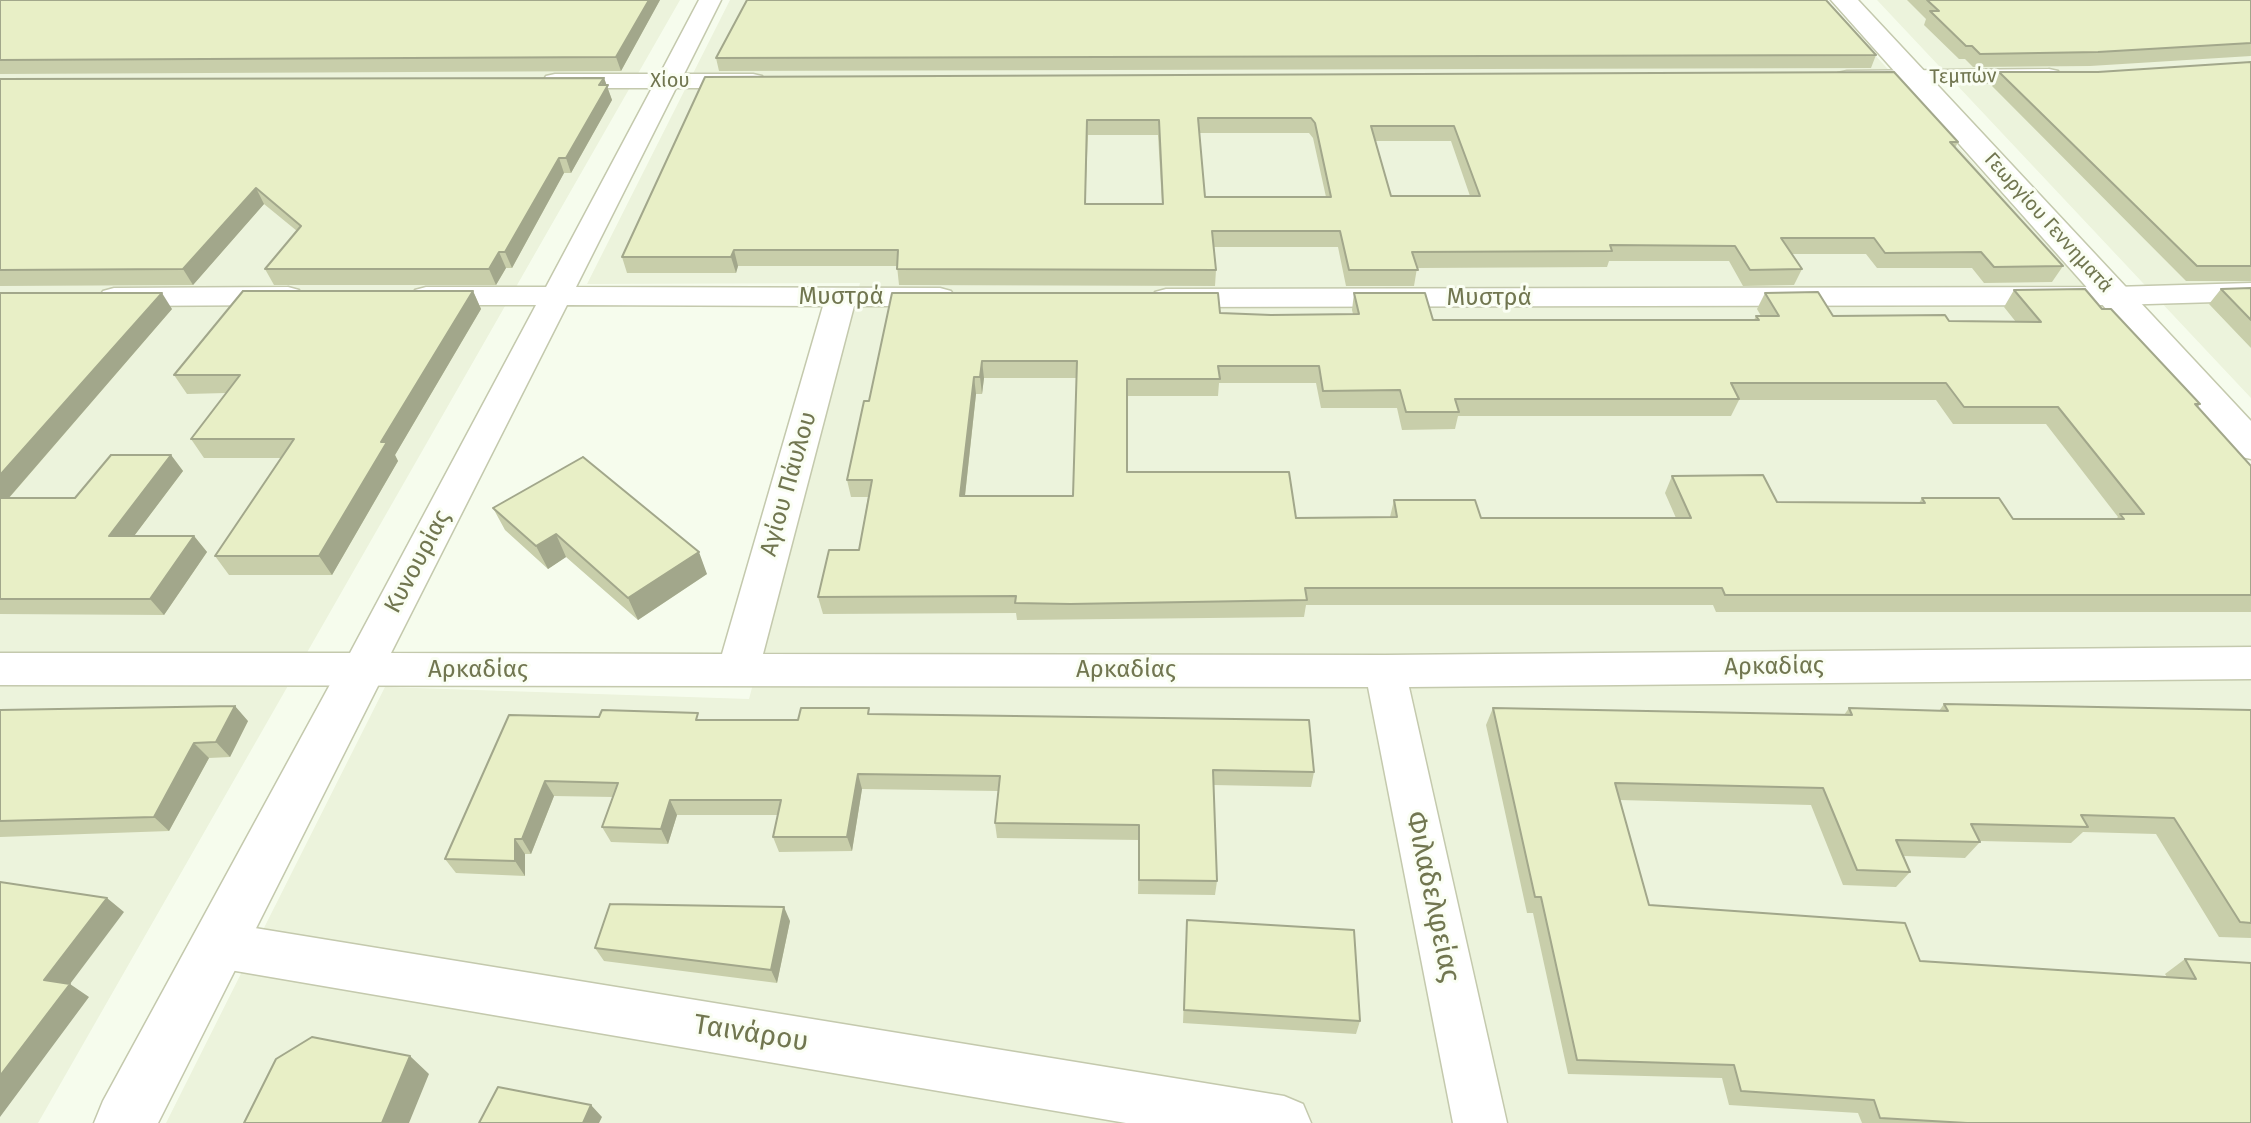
<!DOCTYPE html>
<html>
<head>
<meta charset="utf-8">
<style>
	body { margin:0 }
	canvas { display:block; background:#f6fced }
</style>
</head>
<body>
<canvas width="2251" height="1123"></canvas>
<script>
const context = document.querySelector('canvas').getContext('2d');
context.lineJoin = 'round';
function fill(path, color) {
  context.fillStyle = color;
  context.fill(path, 'evenodd');
}
function toPath(rows) {
  const path = new Path2D();
  for (const r of rows) {
    path.moveTo(r[0], r[1]);
    for (let i = 2; i < r.length; i += 2) path.lineTo(r[i], r[i + 1]);
  }
  return path;
}
function stroke(path, color, width, dash) {
  context.strokeStyle = color;
  context.lineWidth = width;
  context.lineCap = dash ? 'butt' : 'round';
  context.setLineDash(dash || []);
  context.stroke(path);
}
function write(font, color, halo, rows, align = 'center') {
  context.font = font + ' "Fira Sans",sans-serif';
  context.lineWidth = 6;
  context.setLineDash([]);
  context.textBaseline = 'middle';
  context.strokeStyle = halo;
  context.fillStyle = color;
  for (const [text, x, y, turn = 0] of rows) {
    context.save();
    context.translate(x, y);
    context.rotate((+turn || 0) * Math.PI / 180);
    context.textAlign = isNaN(turn) ? turn : align;
    if (halo) context.strokeText(text, 0, 0);
    context.fillText(text, 0, 0);
    context.restore();
  }
}
fill(toPath([
	[0,0,680,0,38,1123,0,1123],
	[730,0,1825,0,2251,469,2251,1123,166,1123,385,687,749,699,860,283,587,284],
	[1877,0,2251,0,2251,398]
]), '#ecf3dc');
const minor = toPath([
	[699,0,721,0,684,74,753,74,762,76,765,81,762,86,753,88,676,88,576,287,940,288,951,291,955,297,951,303,940,306,854,306,763,654,1385,655,2251,647,2251,679,1409,687,1507,1123,1453,1123,1368,687,0,685,0,653,350,653,536,305,426,305,415,302,411,296,415,290,426,287,546,287,652,88,555,88,546,86,543,81,546,76,555,74,660,74,699,0],
	[567,305,823,306,722,654,391,653,567,305],
	[2049,69,2058,71,2061,76,2058,81,1847,85,1838,83,1835,78,1838,73,1847,71,2049,69],
	[2251,283,2251,301,2114,305,1166,307,1155,304,1151,298,1155,292,1166,289,2114,287,2251,283],
	[288,287,299,290,303,296,299,302,288,305,114,306,103,303,99,297,103,291,114,288,288,287],
	[218,922,1284,1096,1303,1104,1311,1123,1126,1123,218,968,201,961,194,945,201,929,218,922]
]);
const tertiary = toPath([
	[1831,0,1858,0,2251,421,2251,459,2237,456,1831,0],
	[362,651,379,657,386,670,158,1123,94,1123,103,1101,345,657,362,651]
]);
stroke(minor, '#c4c9ad', 3);
stroke(tertiary, '#c4c9ad', 3);
fill(minor, '#fff');
fill(tertiary, '#fff');
fill(toPath([
	[0,0,660,0,621,71,0,74],
	[1907,0,2251,0,2251,56,2090,66,1973,67,1965,59,1959,59,1924,25,1926,19],
	[1876,55,1871,68,719,71,716,58],
	[2251,62,2251,281,2186,281,1992,86,1999,72,2098,72],
	[705,77,1958,142,1955,148,2063,266,2052,282,1984,283,1972,268,1877,268,1866,254,1791,254,1802,269,1794,285,1743,286,1729,261,1609,261,1607,267,1417,268,1414,286,1346,286,1338,247,1214,247,1216,270,1215,286,899,285,897,266,738,266,736,273,627,273,622,257],
	[1199,133,1309,133,1313,138,1326,197,1205,197],
	[1088,135,1158,135,1162,204,1085,204],
	[1375,141,1451,141,1470,196,1391,196],
	[604,78,612,100,571,173,564,173,512,268,506,268,496,285,274,285,265,269,297,231,264,204,193,285,0,286,0,79],
	[2251,288,2251,348,2209,304,2221,289],
	[2014,290,2102,309,2200,404,2198,407,2251,466,2251,612,1716,612,1713,605,1306,605,1304,617,1017,620,1016,613,823,614,818,597,859,550,868,497,851,497,847,480,869,401,892,293,1220,313,1271,315,1353,314,1352,310,1354,293,1433,320,1754,320,1756,316,1761,316,1757,309,1765,293,1833,316,1949,321,2016,322,2004,307],
	[984,378,1077,378,1073,496,965,496,976,394,982,394],
	[1219,383,1316,383,1321,408,1397,408,1402,430,1455,429,1458,416,1731,416,1739,400,1936,400,1953,424,2046,424,2118,517,2116,519,2013,519,1922,498,1919,503,1777,502,1672,476,1665,493,1676,518,1481,518,1394,500,1390,517,1296,518,1127,472,1127,396,1218,396],
	[473,291,481,309,395,455,398,461,332,575,229,575,215,556,281,458,204,458,191,439,226,393,187,394,174,375],
	[0,293,172,309,9,498,75,498,171,455,183,471,134,536,194,536,207,552,164,615,0,614],
	[493,508,707,574,638,620,566,557,548,569,505,530],
	[1944,704,2251,710,2251,938,2219,937,2156,834,2083,832,2071,843,1980,841,1980,842,1965,858,1904,856,1910,872,1896,887,1843,885,1811,805,1619,800,1649,905,1920,961,2167,977,2165,974,2185,959,2251,963,2251,1123,1862,1123,1858,1113,1729,1105,1722,1078,1568,1074,1533,913,1527,913,1486,725,1493,708,1844,715,1849,708,1939,711],
	[0,710,248,721,230,757,209,758,169,831,0,837],
	[870,714,1314,772,1311,787,1213,785,1217,881,1215,895,1138,894,1139,840,997,838,995,823,998,791,862,789,852,851,779,852,773,837,778,815,677,815,668,844,611,842,602,827,613,797,554,796,531,854,525,854,525,876,456,873,445,859,509,715,701,720,798,720],
	[1187,920,1360,1021,1356,1034,1183,1023],
	[790,921,777,983,604,961,595,948]
]), '#c8ceaa');
fill(toPath([
	[649,0,660,0,621,71,616,57],
	[604,78,612,100,571,173,566,158],
	[559,158,564,173,512,268,505,252],
	[256,188,264,204,193,285,183,269],
	[734,250,738,266,736,273,731,257],
	[499,252,506,268,496,285,489,269],
	[473,291,481,309,395,455,398,461,332,575,319,556,381,442],
	[162,293,172,309,0,508,0,475],
	[982,361,984,378,982,394,980,377],
	[974,377,976,394,963,513,960,496],
	[171,455,183,471,122,552,109,536],
	[556,534,566,557,548,569,536,546],
	[194,536,207,552,164,615,150,599],
	[699,552,707,574,638,620,628,598],
	[235,706,248,721,230,757,216,742],
	[194,743,209,758,169,831,154,817],
	[858,774,862,789,852,851,847,837],
	[545,781,554,796,531,854,522,839],
	[670,800,677,815,668,844,661,829],
	[515,839,525,854,525,876,515,861],
	[107,898,124,912,70,984,89,997,0,1117,0,1076,44,980],
	[784,907,790,921,777,983,771,970],
	[410,1056,429,1074,409,1123,382,1123],
	[591,1105,602,1117,599,1123,583,1123]
]), '#a2a78b');
const building = toPath([
	[0,0,649,0,616,57,0,60,0,0],
	[747,0,1826,0,1876,55,716,58,747,0],
	[1927,0,2251,0,2251,43,2098,52,1980,54,1972,46,1966,46,1930,11,1939,11,1927,0],
	[2251,62,2251,266,2197,266,1999,72,2098,72,2251,62],
	[1894,72,1958,142,1950,142,2063,266,1994,267,1981,252,1885,253,1874,238,1781,238,1802,269,1750,270,1735,246,1610,245,1612,251,1412,252,1418,270,1349,270,1340,231,1212,231,1216,270,897,269,898,250,734,250,731,257,622,257,705,77,1894,72],
	[1198,118,1311,118,1315,123,1331,197,1205,197,1198,118],
	[1087,120,1159,120,1163,204,1085,204,1087,120],
	[1371,126,1454,126,1480,196,1391,196,1371,126],
	[604,78,599,85,608,85,566,158,559,158,505,252,499,252,489,269,265,269,301,226,256,188,183,269,0,270,0,79,604,78],
	[2251,288,2251,320,2221,289,2251,288],
	[2085,289,2102,309,2111,309,2200,404,2195,404,2251,466,2251,595,1725,595,1722,588,1305,588,1307,600,1070,604,1015,603,1016,596,818,597,829,550,859,550,872,480,847,480,864,401,869,401,892,293,1218,293,1220,313,1271,315,1359,314,1354,293,1425,293,1433,320,1759,320,1756,316,1779,316,1765,293,1818,292,1833,316,1945,315,1949,321,2041,322,2014,290,2085,289],
	[982,361,1077,361,1073,496,960,496,974,377,980,377,982,361],
	[1218,366,1319,366,1323,391,1400,390,1406,412,1459,412,1455,399,1739,399,1731,383,1946,383,1964,407,2058,407,2144,514,2120,514,2124,519,2013,519,1999,498,1922,498,1925,503,1777,502,1763,475,1672,476,1691,518,1481,518,1475,500,1394,500,1397,517,1296,518,1289,472,1127,472,1127,379,1220,379,1218,366],
	[243,291,473,291,381,442,387,442,319,556,215,556,294,439,191,439,240,375,174,375,243,291],
	[0,293,162,293,0,475,0,293],
	[111,455,171,455,109,536,194,536,150,599,0,599,0,498,75,498,111,455],
	[583,457,699,552,628,598,556,534,536,546,493,508,583,457],
	[1944,704,2251,710,2251,923,2240,922,2174,818,2081,815,2088,827,1971,824,1980,842,1896,840,1910,872,1857,870,1823,788,1615,783,1649,905,1905,923,1920,961,2196,979,2185,959,2251,963,2251,1123,1967,1123,1880,1118,1874,1100,1741,1091,1734,1065,1577,1060,1541,897,1535,897,1493,708,1852,715,1849,708,1948,711,1944,704],
	[235,706,216,742,194,743,154,817,0,821,0,710,235,706],
	[801,708,869,708,868,714,1309,720,1314,772,1213,770,1217,881,1139,880,1139,825,995,823,1000,776,858,774,847,837,773,837,781,800,670,800,661,829,602,827,618,783,545,781,522,839,515,839,515,861,445,859,509,715,599,717,602,710,698,713,696,720,798,720,801,708],
	[0,882,107,898,44,980,70,984,0,1076,0,882],
	[610,904,784,907,771,970,595,948,610,904],
	[1187,920,1354,930,1360,1021,1184,1010,1187,920],
	[312,1037,410,1056,382,1123,244,1123,276,1059,312,1037],
	[498,1087,591,1105,583,1123,479,1123,498,1087]
]);
fill(building, '#e8efc6');
stroke(building, '#a2a78b', 2);
write('20px', '#717650', '#fafef3', [
	["Τεμπών",1963,77,-1],
	["Χίου",670,81],
	["Γεωργίου Γεννηματά",2048,223,48]
]);
write('24px', '#717650', '#fafef3', [
	["Μυστρά",841,297],
	["Μυστρά",1489,298],
	["Αγίου Πάυλου",789,484,-74],
	["Κυνουρίας",418,562,-62],
	["Αρκαδίας",1774,667,-1],
	["Αρκαδίας",478,670],
	["Αρκαδίας",1126,670]
]);
write('28px', '#717650', '#fafef3', [
	["Φιλαδελφείας",1432,897,78],
	["Ταινάρου",751,1034,9]
]);
</script>
</body>
</html>
